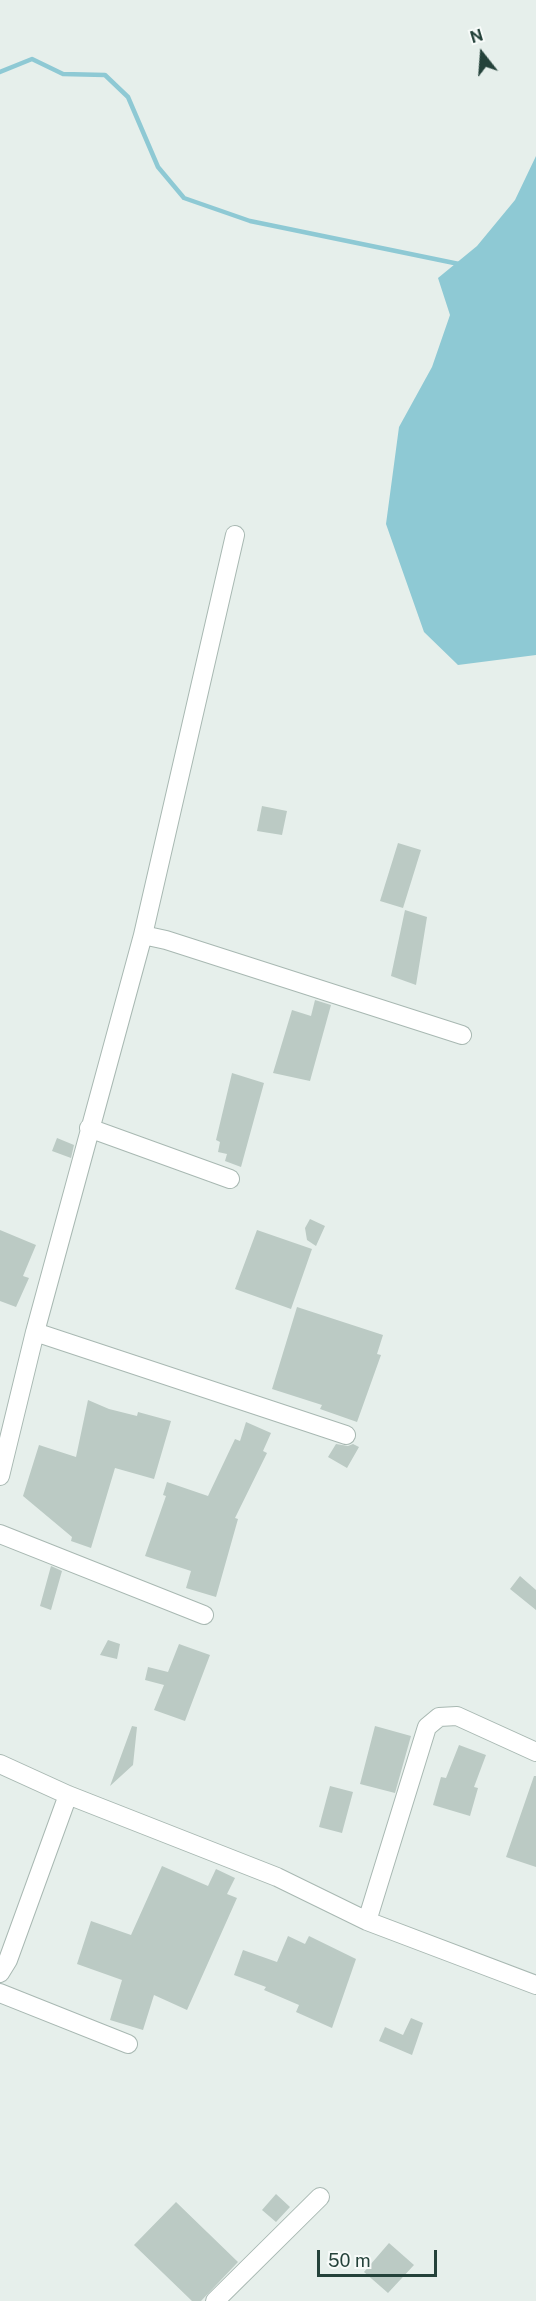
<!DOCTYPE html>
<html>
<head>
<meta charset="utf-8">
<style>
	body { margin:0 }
	#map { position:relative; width:536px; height:2301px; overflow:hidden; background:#e6efeb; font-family:"Public Sans",sans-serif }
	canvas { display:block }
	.north { position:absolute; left:452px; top:24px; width:60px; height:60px; -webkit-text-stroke:4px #f7fbf9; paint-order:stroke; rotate:343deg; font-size:16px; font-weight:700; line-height:24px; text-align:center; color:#24423a }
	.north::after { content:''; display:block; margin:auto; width:21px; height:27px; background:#24423a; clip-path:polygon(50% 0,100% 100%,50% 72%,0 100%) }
	.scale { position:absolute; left:317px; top:2250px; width:120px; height:27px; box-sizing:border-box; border:3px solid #24423a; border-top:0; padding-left:8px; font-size:18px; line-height:21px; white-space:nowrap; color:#24423a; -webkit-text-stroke:4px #f7fbf9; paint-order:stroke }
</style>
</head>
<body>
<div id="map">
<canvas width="536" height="2301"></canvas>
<div class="north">N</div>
<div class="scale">50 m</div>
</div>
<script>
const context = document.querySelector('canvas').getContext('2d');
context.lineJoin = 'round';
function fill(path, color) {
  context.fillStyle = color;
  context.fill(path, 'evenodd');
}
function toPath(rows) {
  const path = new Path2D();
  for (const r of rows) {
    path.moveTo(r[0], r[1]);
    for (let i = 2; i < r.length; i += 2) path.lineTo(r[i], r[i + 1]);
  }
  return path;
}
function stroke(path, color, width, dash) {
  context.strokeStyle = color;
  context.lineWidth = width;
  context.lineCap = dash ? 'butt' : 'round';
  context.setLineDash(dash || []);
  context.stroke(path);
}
fill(toPath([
	[536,156,536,655,458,665,424,632,386,524,399,427,432,367,450,315,438,278,477,246,515,200]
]), '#8ec9d4');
stroke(toPath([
	[0,72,32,59,63,74,105,75,128,97,158,167,184,198,250,221,459,264]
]), '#8ec9d4', 4.5);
fill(toPath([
	[262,806,287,811,282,835,257,831],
	[398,843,421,850,403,908,380,901],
	[405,910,427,917,416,985,391,976],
	[315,1000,331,1005,310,1081,273,1073,292,1010,311,1016],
	[232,1073,264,1083,241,1167,225,1161,227,1154,218,1152,220,1142,216,1140],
	[57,1138,74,1145,71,1158,52,1151],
	[310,1219,325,1226,316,1246,307,1240,305,1228],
	[0,1230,36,1245,23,1276,29,1278,16,1307,0,1301],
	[257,1230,312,1249,291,1309,235,1289],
	[297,1307,383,1335,377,1354,381,1355,357,1422,320,1409,322,1405,272,1389],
	[88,1400,109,1409,137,1416,138,1412,171,1421,154,1479,115,1468,91,1548,71,1541,72,1537,23,1496,39,1445,76,1457],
	[246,1422,271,1433,263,1451,267,1453,235,1518,238,1519,216,1597,186,1588,191,1571,145,1556,166,1496,163,1495,167,1482,208,1496,235,1439,240,1441],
	[336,1444,348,1446,353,1444,359,1447,347,1468,328,1457],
	[51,1566,62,1571,51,1610,40,1606],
	[520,1576,536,1590,536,1610,510,1589],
	[108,1640,120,1644,117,1659,100,1655],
	[179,1644,210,1655,185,1721,154,1710,164,1685,145,1680,148,1667,168,1672],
	[132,1726,137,1727,133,1765,110,1786],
	[375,1726,411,1736,395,1793,360,1784],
	[459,1745,486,1755,474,1787,478,1788,470,1816,433,1805,441,1777,446,1778],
	[534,1776,536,1776,536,1867,506,1857],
	[330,1786,353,1792,342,1833,319,1827],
	[162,1866,208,1886,216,1869,235,1878,227,1894,237,1898,187,2010,154,1995,143,2030,110,2020,122,1980,77,1964,91,1921,131,1935],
	[288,1936,305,1944,309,1936,356,1959,332,2028,296,2012,299,2005,264,1990,266,1987,234,1975,243,1950,277,1962],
	[411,2018,423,2023,412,2055,379,2041,385,2027,403,2035],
	[276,2194,290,2207,276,2222,262,2210],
	[176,2202,238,2262,201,2301,192,2301,134,2245],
	[389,2243,414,2265,388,2293,364,2272]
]), '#bbcac4');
const minor = toPath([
	[143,935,235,535],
	[89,1128,230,1179],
	[35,1332,143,935,166,940,462,1035],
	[0,1476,35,1332,346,1435],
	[0,1534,204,1615],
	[0,1764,68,1795,277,1877,367,1921,536,1985],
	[367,1921,427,1727,439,1717,457,1716,536,1752],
	[0,1973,8,1960,68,1795],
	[0,1993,128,2044],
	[215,2301,320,2197]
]);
stroke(minor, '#a8b8b2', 20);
stroke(minor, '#fff', 18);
</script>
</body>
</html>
